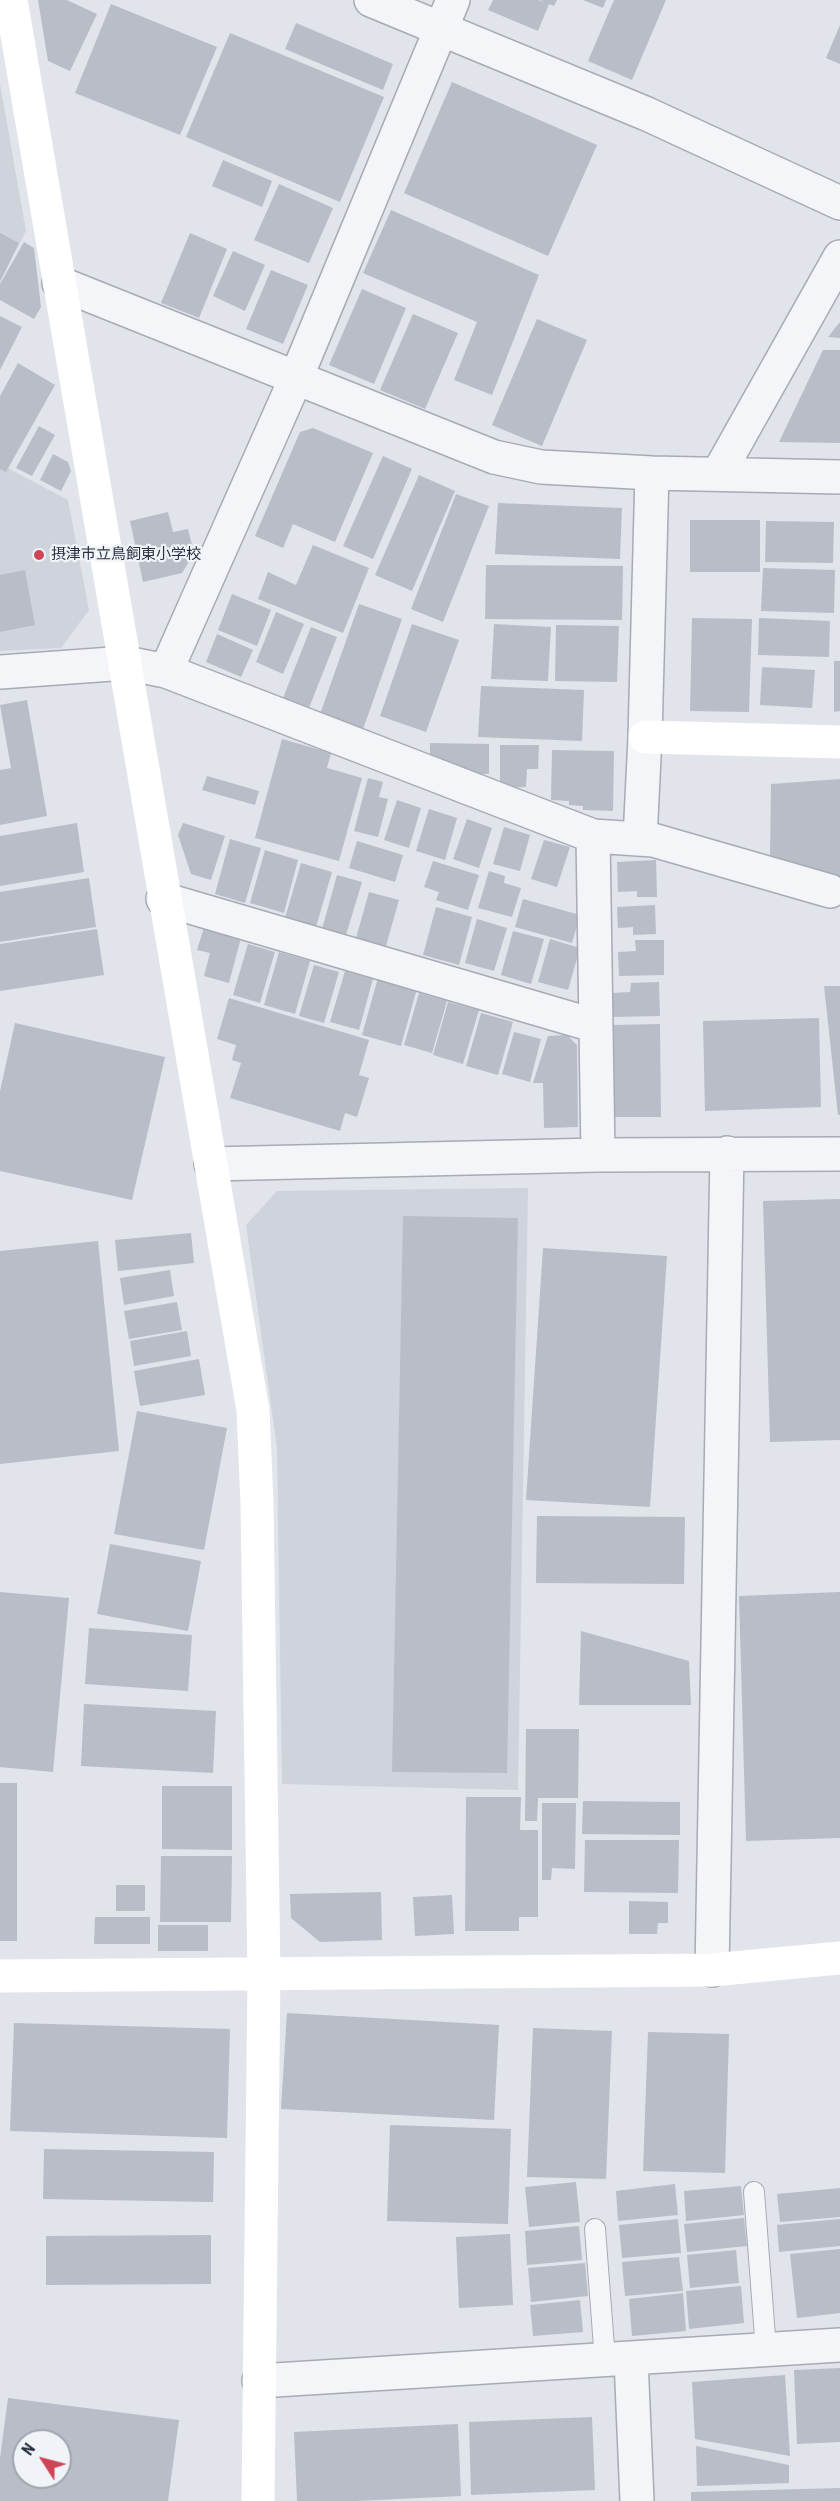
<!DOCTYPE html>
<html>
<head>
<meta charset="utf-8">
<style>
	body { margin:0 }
	#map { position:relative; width:840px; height:2501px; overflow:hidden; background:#e1e4ea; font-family:"Roboto Condensed",sans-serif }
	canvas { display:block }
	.north { position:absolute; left:12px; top:2429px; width:60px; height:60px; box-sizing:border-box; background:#f0f3f7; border:2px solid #a0a5ae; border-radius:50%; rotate:306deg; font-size:16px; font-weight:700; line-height:24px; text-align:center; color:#293141 }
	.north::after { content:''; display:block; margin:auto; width:21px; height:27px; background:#d04457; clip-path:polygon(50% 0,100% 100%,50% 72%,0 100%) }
</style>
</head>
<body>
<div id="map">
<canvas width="840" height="2501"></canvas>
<div class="north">N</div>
</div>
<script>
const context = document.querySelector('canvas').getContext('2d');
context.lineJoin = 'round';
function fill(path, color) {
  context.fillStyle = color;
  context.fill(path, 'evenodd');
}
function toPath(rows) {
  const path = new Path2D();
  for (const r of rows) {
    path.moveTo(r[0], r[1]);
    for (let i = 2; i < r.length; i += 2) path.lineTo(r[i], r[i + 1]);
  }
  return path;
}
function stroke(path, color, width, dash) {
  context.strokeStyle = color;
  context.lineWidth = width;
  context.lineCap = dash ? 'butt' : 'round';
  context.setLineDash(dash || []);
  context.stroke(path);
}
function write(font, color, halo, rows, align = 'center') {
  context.font = font + ' "Roboto Condensed","Noto Sans JP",sans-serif';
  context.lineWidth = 4.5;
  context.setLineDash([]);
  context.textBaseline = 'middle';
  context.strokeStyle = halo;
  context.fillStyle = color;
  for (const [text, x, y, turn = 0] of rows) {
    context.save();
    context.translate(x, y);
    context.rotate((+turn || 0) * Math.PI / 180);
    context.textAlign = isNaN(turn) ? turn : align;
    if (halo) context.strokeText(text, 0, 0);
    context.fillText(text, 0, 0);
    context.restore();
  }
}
fill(toPath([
	[0,84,26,231,0,281],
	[0,464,68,500,89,610,61,648,0,651],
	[528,1188,518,1790,282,1784,277,1448,246,1225,277,1191]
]), '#cfd3dc');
fill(toPath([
	[38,0,67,0,97,14,70,71,48,61],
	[493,0,538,0,545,3,540,0,557,0,554,6,549,4,538,31,488,10],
	[583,0,606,0,603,8],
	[614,0,666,0,632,80,588,61],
	[111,4,217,47,180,135,75,93],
	[296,23,393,64,383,90,285,49],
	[840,25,840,64,826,58],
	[230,33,384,97,340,202,186,137],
	[452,82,597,145,548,256,404,193],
	[223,160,272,181,262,207,212,186],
	[279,184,333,208,309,263,254,240],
	[391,210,539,275,492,395,454,380,477,322,363,273],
	[0,233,19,243,0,282],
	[190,233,227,249,199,318,161,303],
	[24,242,34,248,41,307,34,319,0,300,0,284],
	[233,251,265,265,245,311,213,296],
	[271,270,308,285,283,344,246,329],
	[362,289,406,308,374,384,329,365],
	[413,314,458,333,425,409,380,390],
	[0,316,22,327,0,370],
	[537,319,587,340,542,446,492,425],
	[840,322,840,338,828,337],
	[823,350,840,350,840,443,779,442],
	[18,363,55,385,6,472,0,469,0,396],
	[39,426,55,435,32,476,16,468],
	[313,428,373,453,335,542,293,524,283,548,255,536,300,432],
	[53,454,68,462,71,471,61,491,40,480],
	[383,456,412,469,373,559,343,546],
	[419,475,455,491,412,591,375,575],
	[456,494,489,506,443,622,411,609],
	[498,503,622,508,620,559,495,554],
	[168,512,173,532,188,529,194,553,182,573,143,582,130,521],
	[690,520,760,520,760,572,690,572],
	[766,521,834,522,833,563,765,562],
	[313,545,369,568,343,633,258,599,268,572,296,585],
	[486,565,623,566,622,620,485,619],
	[763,568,835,570,834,613,761,611],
	[25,570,35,625,0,632,0,575],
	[232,594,271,610,257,646,218,630],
	[359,604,402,619,362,732,319,717],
	[276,612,304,624,283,674,256,662],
	[692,618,752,619,749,712,690,711],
	[759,618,830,621,829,657,758,655],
	[412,624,459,640,426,732,380,716],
	[494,624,551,627,548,681,491,679],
	[556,625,619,626,617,682,555,681],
	[311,627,337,637,309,708,283,698],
	[217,634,253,650,241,677,206,662],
	[834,661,840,661,840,711,834,712],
	[762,667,815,670,812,708,760,705],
	[481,686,584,690,582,741,478,737],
	[27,700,47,816,0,825,0,770,11,768,0,705],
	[282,739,331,753,327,768,362,778,339,861,255,838],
	[430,743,489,744,489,774,460,774,430,760],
	[500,745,539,745,538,769,527,769,526,787,500,788],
	[552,750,614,751,613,811,583,810,583,806,569,805,569,801,551,800],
	[207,776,259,791,255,805,202,790],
	[368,778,383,782,379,797,388,799,378,837,354,831],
	[840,779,840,885,770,857,771,784],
	[397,800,421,808,409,848,384,840],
	[429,809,457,818,445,860,416,851],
	[467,819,492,828,479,868,453,859],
	[77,823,84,872,0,886,0,836],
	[183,823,225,836,211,880,191,874,178,835],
	[504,827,530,835,520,871,493,864],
	[230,839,261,848,245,903,215,894],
	[544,840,570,847,557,887,531,879],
	[357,841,403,855,395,882,349,868],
	[265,850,298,860,284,913,250,903],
	[656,860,657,897,637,897,637,891,618,892,617,862],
	[433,861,479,875,468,910,436,900,439,892,424,887],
	[301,863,332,872,316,927,285,918],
	[489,871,505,876,504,883,521,888,512,917,478,908],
	[337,875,362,882,346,935,322,929],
	[89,878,96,927,0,942,0,892],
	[369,892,399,900,386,946,356,938],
	[523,899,580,915,572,943,515,927],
	[655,905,656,934,633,935,633,927,618,928,617,907],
	[436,907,472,917,459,965,423,955],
	[477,919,507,928,494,971,465,963],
	[205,924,242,934,229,983,204,976,210,953,197,950],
	[97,929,104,975,0,991,0,944],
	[513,931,544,939,531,984,501,975],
	[550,939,580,948,568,990,538,982],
	[635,940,664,940,664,975,619,976,618,952,636,951],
	[248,944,275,952,260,1003,233,995],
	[279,952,310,961,295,1014,264,1005],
	[314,965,339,972,324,1023,299,1016],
	[345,971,373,979,359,1030,330,1022],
	[379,974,418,985,401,1046,362,1035],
	[659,982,660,1016,612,1017,612,993,630,992,631,983],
	[824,986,840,986,840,1115,838,1115],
	[419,993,447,1001,432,1053,404,1045],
	[229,998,369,1040,359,1075,369,1078,357,1117,345,1113,340,1131,230,1098,241,1063,232,1060,236,1045,217,1039],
	[448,1002,479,1010,463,1064,433,1055],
	[481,1013,513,1022,498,1075,466,1066],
	[819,1018,821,1107,705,1111,703,1021],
	[15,1023,165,1057,132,1200,0,1171,0,1091],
	[660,1024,661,1117,615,1117,613,1025],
	[514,1032,541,1039,530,1082,502,1074],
	[567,1035,577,1045,578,1127,544,1128,543,1083,533,1083,548,1036],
	[840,1199,840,1440,770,1442,763,1201],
	[403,1216,518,1218,507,1773,392,1772],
	[191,1233,194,1263,118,1271,115,1240],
	[98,1241,119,1451,0,1464,0,1251],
	[543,1248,667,1256,650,1507,526,1500],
	[170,1270,174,1296,124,1305,120,1278],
	[177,1302,182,1330,129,1339,124,1311],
	[187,1331,191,1356,134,1366,130,1341],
	[199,1359,205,1395,140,1406,134,1371],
	[137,1411,227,1428,204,1550,114,1534],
	[537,1516,685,1517,684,1584,536,1583],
	[110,1544,201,1561,188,1631,97,1614],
	[0,1592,69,1598,53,1772,0,1767],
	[840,1592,840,1838,746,1841,739,1596],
	[89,1628,192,1635,188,1691,85,1684],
	[581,1631,689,1661,691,1705,579,1705],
	[84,1704,216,1711,213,1773,81,1766],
	[526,1729,579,1729,578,1798,538,1798,537,1821,525,1821],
	[0,1783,17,1783,17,1941,0,1941],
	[162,1786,232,1786,232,1850,162,1849],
	[466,1797,521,1797,520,1830,538,1830,538,1917,519,1917,519,1931,465,1931],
	[583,1801,680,1802,680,1835,582,1834],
	[542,1803,576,1803,575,1869,552,1868,551,1880,542,1880],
	[585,1840,679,1840,678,1893,584,1892],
	[161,1856,232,1856,231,1922,160,1922],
	[116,1885,145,1885,145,1911,116,1911],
	[381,1892,382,1940,320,1942,291,1918,290,1894],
	[452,1895,454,1934,415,1936,413,1897],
	[629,1901,668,1902,668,1923,658,1923,657,1934,629,1934],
	[95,1917,150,1917,150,1944,94,1944],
	[158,1925,208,1925,208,1951,158,1951],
	[287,2013,499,2025,494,2120,281,2109],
	[14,2023,230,2029,227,2138,10,2131],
	[533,2028,612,2031,606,2179,527,2177],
	[648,2032,729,2034,725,2173,643,2171],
	[390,2125,511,2129,508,2224,387,2221],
	[44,2149,214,2152,213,2202,43,2199],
	[576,2182,580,2222,529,2227,525,2187],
	[675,2184,678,2215,618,2221,616,2191],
	[741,2186,744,2215,686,2221,684,2191],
	[840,2188,840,2217,780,2222,777,2194],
	[744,2218,747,2246,687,2252,684,2224],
	[678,2219,681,2253,622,2258,619,2225],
	[840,2219,840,2246,779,2252,777,2225],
	[579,2226,582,2260,527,2265,525,2231],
	[510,2234,513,2305,459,2308,456,2237],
	[211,2235,211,2284,46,2285,46,2236],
	[840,2249,840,2313,797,2318,790,2254],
	[736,2250,739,2283,690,2288,687,2255],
	[679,2257,683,2291,625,2296,622,2262],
	[585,2263,588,2296,531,2302,528,2268],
	[741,2286,744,2323,689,2329,686,2291],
	[683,2293,686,2331,632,2336,629,2299],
	[580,2300,583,2332,533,2336,530,2305],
	[840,2368,840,2442,797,2444,794,2370],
	[785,2375,790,2456,695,2439,692,2382],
	[8,2398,179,2420,168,2501,0,2501,0,2458],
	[24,2441,60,2441,60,2477,24,2477],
	[592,2417,595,2490,471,2495,469,2422],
	[458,2424,461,2496,356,2501,297,2501,294,2432],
	[696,2446,789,2465,789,2483,697,2486],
	[840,2488,840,2501,691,2501,691,2492]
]), '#b8bdc7');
const lane = toPath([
	[754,2192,766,2350],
	[595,2229,605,2360]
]);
const street = toPath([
	[371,0,647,114,840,203],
	[59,283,494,457,541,467,652,473,840,477],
	[718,474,840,257],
	[166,671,296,378,453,0],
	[0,672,126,663,166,671,593,836,653,840,830,891],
	[593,836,598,1155],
	[640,839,645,737,652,473],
	[163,899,596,1026],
	[211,1164,598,1155,840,1154],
	[712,1970,727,1153],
	[631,2359,637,2501],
	[259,2381,840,2345]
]);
stroke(lane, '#a6abb4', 22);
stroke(street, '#a6abb4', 36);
stroke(lane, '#f3f5f8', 20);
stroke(street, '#f3f5f8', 33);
stroke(toPath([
	[11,0,253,1410,257,1504,264,1975,258,2501],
	[645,737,840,742],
	[0,1976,712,1970,840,1958]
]), '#fff', 33);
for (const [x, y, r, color] of [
	[39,555,6,"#d04457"]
]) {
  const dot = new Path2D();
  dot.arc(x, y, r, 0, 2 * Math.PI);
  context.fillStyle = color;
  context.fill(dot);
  stroke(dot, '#f0f3f7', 2);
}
write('15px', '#293141', '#f0f3f7', [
	["摂津市立鳥飼東小学校",51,555]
], 'left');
</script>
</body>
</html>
